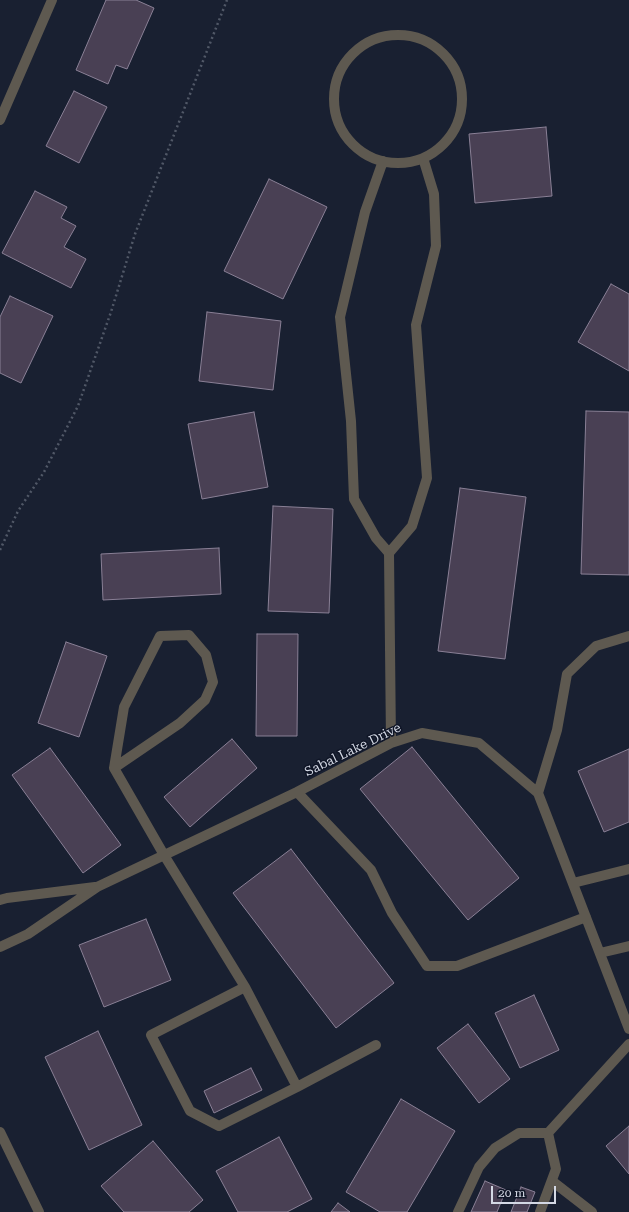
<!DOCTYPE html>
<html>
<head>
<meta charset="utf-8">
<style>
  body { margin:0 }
  #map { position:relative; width:629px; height:1212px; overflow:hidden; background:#192031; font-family:"Roboto Serif",serif }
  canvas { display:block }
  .scale { position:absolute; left:491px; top:1186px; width:65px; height:18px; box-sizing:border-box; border:2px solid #d3d8e4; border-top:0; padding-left:5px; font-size:12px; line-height:14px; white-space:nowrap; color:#d3d8e4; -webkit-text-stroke:3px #101627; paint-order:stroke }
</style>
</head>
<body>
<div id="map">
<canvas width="629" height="1212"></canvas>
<div class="scale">20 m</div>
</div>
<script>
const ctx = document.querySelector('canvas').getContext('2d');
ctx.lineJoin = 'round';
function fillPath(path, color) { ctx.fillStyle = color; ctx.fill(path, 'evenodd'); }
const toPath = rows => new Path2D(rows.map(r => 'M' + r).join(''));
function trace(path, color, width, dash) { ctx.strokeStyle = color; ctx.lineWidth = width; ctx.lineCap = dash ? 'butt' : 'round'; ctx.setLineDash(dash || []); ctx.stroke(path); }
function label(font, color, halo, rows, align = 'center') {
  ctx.font = font + ' "Roboto Serif",serif'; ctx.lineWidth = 3; ctx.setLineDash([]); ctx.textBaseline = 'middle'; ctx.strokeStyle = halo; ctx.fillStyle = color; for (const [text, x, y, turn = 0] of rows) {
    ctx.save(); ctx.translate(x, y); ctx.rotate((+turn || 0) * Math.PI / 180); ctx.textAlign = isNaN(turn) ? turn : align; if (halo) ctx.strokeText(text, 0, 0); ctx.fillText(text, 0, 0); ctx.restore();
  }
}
const building = toPath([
  [106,0,136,0,154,8,127,69,116,65,108,84,76,70,106,0],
  [74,91,107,107,79,163,46,146,74,91],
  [546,127,552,196,475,203,469,134,546,127],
  [269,179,327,207,283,299,224,271,269,179],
  [35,191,67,207,61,218,76,226,64,247,86,259,71,288,2,253,35,191],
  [611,284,629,294,629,371,578,342,611,284],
  [10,296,53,316,21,383,0,373,0,317,10,296],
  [207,312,281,321,273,390,199,381,207,312],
  [586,411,629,412,629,575,581,574,586,411],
  [254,412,268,487,202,499,188,424,254,412],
  [460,488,526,497,505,659,438,651,460,488],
  [273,506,333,509,329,613,268,611,273,506],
  [219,548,221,594,103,600,101,554,219,548],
  [257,634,298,634,297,736,256,736,257,634],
  [66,642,107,656,79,737,38,723,66,642],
  [232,739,257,768,190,827,164,797,232,739],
  [412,747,519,878,468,920,360,789,412,747],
  [50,748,121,845,83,873,12,775,50,748],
  [629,749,629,822,604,832,578,771,629,749],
  [291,849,394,983,336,1028,233,893,291,849],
  [146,919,171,980,104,1007,79,945,146,919],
  [534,995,559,1050,520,1068,495,1013,534,995],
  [468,1024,510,1079,479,1103,437,1048,468,1024],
  [98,1031,142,1125,89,1150,45,1057,98,1031],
  [251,1068,262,1090,214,1113,204,1091,251,1068],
  [401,1099,455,1131,407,1212,380,1212,346,1192,401,1099],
  [629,1126,629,1174,606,1146,629,1126],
  [279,1137,312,1199,287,1212,238,1212,216,1171,279,1137],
  [153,1141,203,1200,189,1212,124,1212,101,1186,153,1141],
  [485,1181,506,1190,497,1212,471,1212,485,1181],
  [521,1187,535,1192,527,1212,511,1212,521,1187],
  [338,1203,350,1212,331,1212,338,1203]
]);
const path = toPath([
  [0,550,18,511,44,472,78,406,111,312,135,234,227,0]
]);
const minor = toPath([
  '334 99a64 64 0 1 1 128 0a64 64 0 1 1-128 0Z',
  [0,120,52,0],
  [383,161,365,212,340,317,351,421,354,499,376,538,389,553],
  [391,743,389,553,412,526,427,478,416,325,436,246,434,194,423,158],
  [114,768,180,723,205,700,213,682,206,655,189,635,160,636,124,707,114,768,164,855,245,987,297,1087,219,1126,190,1111,151,1035,245,987],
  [297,792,371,870,392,913,427,966,457,966,586,917],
  [538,793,557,730,567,674,596,646,629,636],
  [573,883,629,869],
  [0,900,7,898,95,887],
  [0,947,28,934,97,887,297,792,391,743,422,733,479,743,538,793,629,1029],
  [600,953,629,946],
  [297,1087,376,1045],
  [0,1132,39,1212],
  [552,1181,592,1212],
  [458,1212,479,1167,495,1148,519,1133,548,1133,629,1044],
  [540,1212,556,1169,548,1133]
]);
const streetNames = [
  ["Sabal Lake Drive",353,750,-26]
];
fillPath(building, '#494054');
trace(building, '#8a8096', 1);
trace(path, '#515867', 2.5, [2, 3]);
trace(minor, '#5e5950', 10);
label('13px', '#d3d8e4', '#101627', streetNames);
</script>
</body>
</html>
